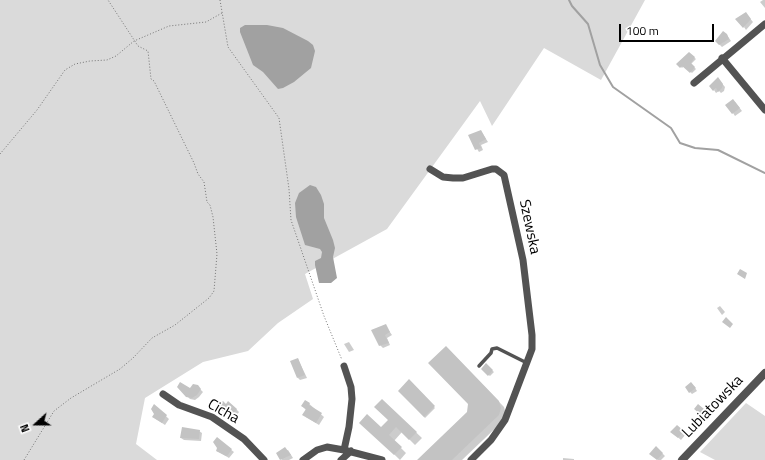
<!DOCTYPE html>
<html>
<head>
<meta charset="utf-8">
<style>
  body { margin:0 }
  #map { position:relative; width:765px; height:460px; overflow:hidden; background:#fff; font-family:"Titillium Web",sans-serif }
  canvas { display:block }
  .north { position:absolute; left:16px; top:404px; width:40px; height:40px; -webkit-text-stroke:3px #fff; paint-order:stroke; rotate:249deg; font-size:11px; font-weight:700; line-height:16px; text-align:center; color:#000 }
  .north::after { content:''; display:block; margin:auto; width:14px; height:18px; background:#000; clip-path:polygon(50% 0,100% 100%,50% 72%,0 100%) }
  .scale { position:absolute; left:619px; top:24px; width:95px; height:18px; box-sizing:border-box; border:2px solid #000; border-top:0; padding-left:5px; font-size:12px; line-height:14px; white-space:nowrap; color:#000; -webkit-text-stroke:3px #fff; paint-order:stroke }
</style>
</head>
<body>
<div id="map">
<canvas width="765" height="460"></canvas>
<div class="north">N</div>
<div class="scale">100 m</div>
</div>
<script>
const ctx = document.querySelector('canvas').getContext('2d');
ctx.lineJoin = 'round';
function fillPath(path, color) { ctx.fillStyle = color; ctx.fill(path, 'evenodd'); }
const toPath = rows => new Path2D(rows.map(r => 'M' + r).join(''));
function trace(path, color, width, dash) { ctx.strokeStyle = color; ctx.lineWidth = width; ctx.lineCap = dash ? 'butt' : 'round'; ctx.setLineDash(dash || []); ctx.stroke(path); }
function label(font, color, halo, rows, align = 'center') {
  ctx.font = font + ' "Titillium Web",sans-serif'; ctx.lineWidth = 3.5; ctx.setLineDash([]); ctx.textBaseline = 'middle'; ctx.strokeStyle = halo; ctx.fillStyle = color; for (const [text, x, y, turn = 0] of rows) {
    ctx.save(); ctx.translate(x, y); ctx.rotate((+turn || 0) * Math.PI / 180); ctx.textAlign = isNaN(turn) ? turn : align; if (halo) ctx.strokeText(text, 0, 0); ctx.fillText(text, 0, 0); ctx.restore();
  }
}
const green = toPath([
  [0,0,645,0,601,80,544,48,492,126,480,101,387,229,305,274,313,299,278,323,248,351,203,362,145,398,136,444,157,460,0,460],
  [746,403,765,416,765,460,715,460,700,452]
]);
const water = toPath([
  [245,25,267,25,283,28,308,41,313,45,315,51,311,68,294,82,283,88,278,89,263,72,253,65,240,32,240,28],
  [310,185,316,187,321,195,324,204,324,218,333,240,335,248,333,257,337,278,331,283,319,283,315,265,315,261,321,258,322,252,320,249,305,245,296,217,295,203,299,193]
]);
const shadow = toPath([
  [763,0,765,0,765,8,760,2],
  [748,16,753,22,746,30,744,27],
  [727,35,731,41,722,47,716,41],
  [689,53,696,59,691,64,696,69,692,73,684,66,682,68,678,64],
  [720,81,725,87,724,91,721,93,719,91,716,93,714,90],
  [735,102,742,111,735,116,733,113],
  [481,131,488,142,481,145,483,150,479,152,469,136],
  [720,306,725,312,722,315,717,308],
  [385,325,392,335,387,338,390,345,383,348,380,345],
  [349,342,354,350,349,352,344,344],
  [446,347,504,407,506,414,504,420,462,460,419,460,468,413,469,404],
  [298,359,307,378,300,380,298,378],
  [486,365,494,372,490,376,482,369],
  [409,381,435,408,425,418,399,391],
  [694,386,697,391,692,394,690,392],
  [178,387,190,390,200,389,203,392,199,397,195,400,190,399],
  [382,400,422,438,415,445,402,432,394,441,406,453,400,460,361,422,381,428,389,420],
  [306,401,324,417,319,425,306,417,306,410,302,406],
  [154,405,169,419,165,425,156,419],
  [698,405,706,412,703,416,695,409],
  [218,407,236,409,239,412,235,418],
  [199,431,202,433,201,441,184,440,181,438],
  [683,431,686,434,681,440,674,434],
  [217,439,234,452,229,458,217,451,219,448],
  [288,450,293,458,289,460,282,460,277,454],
  [662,453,665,456,661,460,658,460,651,454],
  [563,458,574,459,574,460,563,460]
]);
const stream = toPath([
  [569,0,572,6,588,24,600,65,613,87,671,128,680,143,695,148,718,150,765,173]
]);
const building = toPath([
  [746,12,751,19,743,28,735,19],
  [723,31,727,34,729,39,719,45,715,41],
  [689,52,695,57,691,63,695,67,690,73,682,66,680,68,676,64],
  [718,77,723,84,722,88,718,92,716,88,713,91,709,86],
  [733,99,740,108,732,114,725,105],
  [481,130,486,139,479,143,481,148,475,150,468,135],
  [740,269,747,273,745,279,737,274],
  [726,317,733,324,730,328,722,322],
  [386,324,390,332,385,335,389,343,379,346,371,330],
  [446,346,499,401,501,408,499,415,452,460,417,460,467,412,468,404,428,363],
  [298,358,305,375,297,378,290,361],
  [486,363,493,370,488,376,481,369],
  [409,379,435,406,424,417,398,391],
  [180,382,190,388,193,384,198,385,201,389,197,395,192,398,186,397,177,387],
  [691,382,696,388,689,393,685,387],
  [382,399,417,432,409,440,396,427,389,435,402,447,394,455,359,423,367,414,381,427,388,420,374,407],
  [305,400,310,403,309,405,322,413,316,423,302,415,306,409,301,406],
  [223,401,226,404,228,401,237,409,232,416,216,407,220,402,221,403],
  [154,404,167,415,162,423,152,417,154,414,151,409],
  [698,404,704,409,700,414,694,409],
  [677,425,684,431,678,438,670,432],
  [182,427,200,430,199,439,180,438],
  [217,437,232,449,228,455,226,456,216,451,217,448,213,442],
  [656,446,663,453,657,460,649,454],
  [285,447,291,455,280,460,276,453]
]);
const path = toPath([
  [220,0,228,47,279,118,289,189,291,220,324,316,342,360],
  [0,154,37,110,65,70,75,64,90,61,107,60,116,56,134,41,169,26,206,22,222,13],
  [24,460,54,411,71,398,120,369,133,358,152,338,175,325,209,298,214,291,217,254,213,217,210,205,207,202,204,182,198,174,194,163,154,81,151,79,148,51,138,46,108,0]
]);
const service = toPath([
  [479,366,491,353,492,349,497,348,527,363]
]);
const minor = toPath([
  [722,58,765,110],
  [694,83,765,24],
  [430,169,443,177,453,178,463,178,492,169,496,169,504,175,523,260,532,335,532,349,505,420,491,440,471,460],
  [163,394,179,405,212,417,244,439,264,460],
  [344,450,349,427,352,399,351,387,344,366],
  [303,460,317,450,327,447,344,450,382,460],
  [341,460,351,451]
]);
const tertiary = toPath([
  [682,460,765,373]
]);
const streetNames = [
  ["Szewska",529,227,78],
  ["Lubiatowska",713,407,-46],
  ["Cicha",223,412,30]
];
fillPath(green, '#dadada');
fillPath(water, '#a1a1a1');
fillPath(shadow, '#0003');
trace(stream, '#a1a1a1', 2);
fillPath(building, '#c3c3c3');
trace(path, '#757575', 1, [1, 2]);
trace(service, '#535353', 3.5);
trace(minor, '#535353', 7);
trace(tertiary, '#535353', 8);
label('15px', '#000', '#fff', streetNames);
</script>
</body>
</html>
